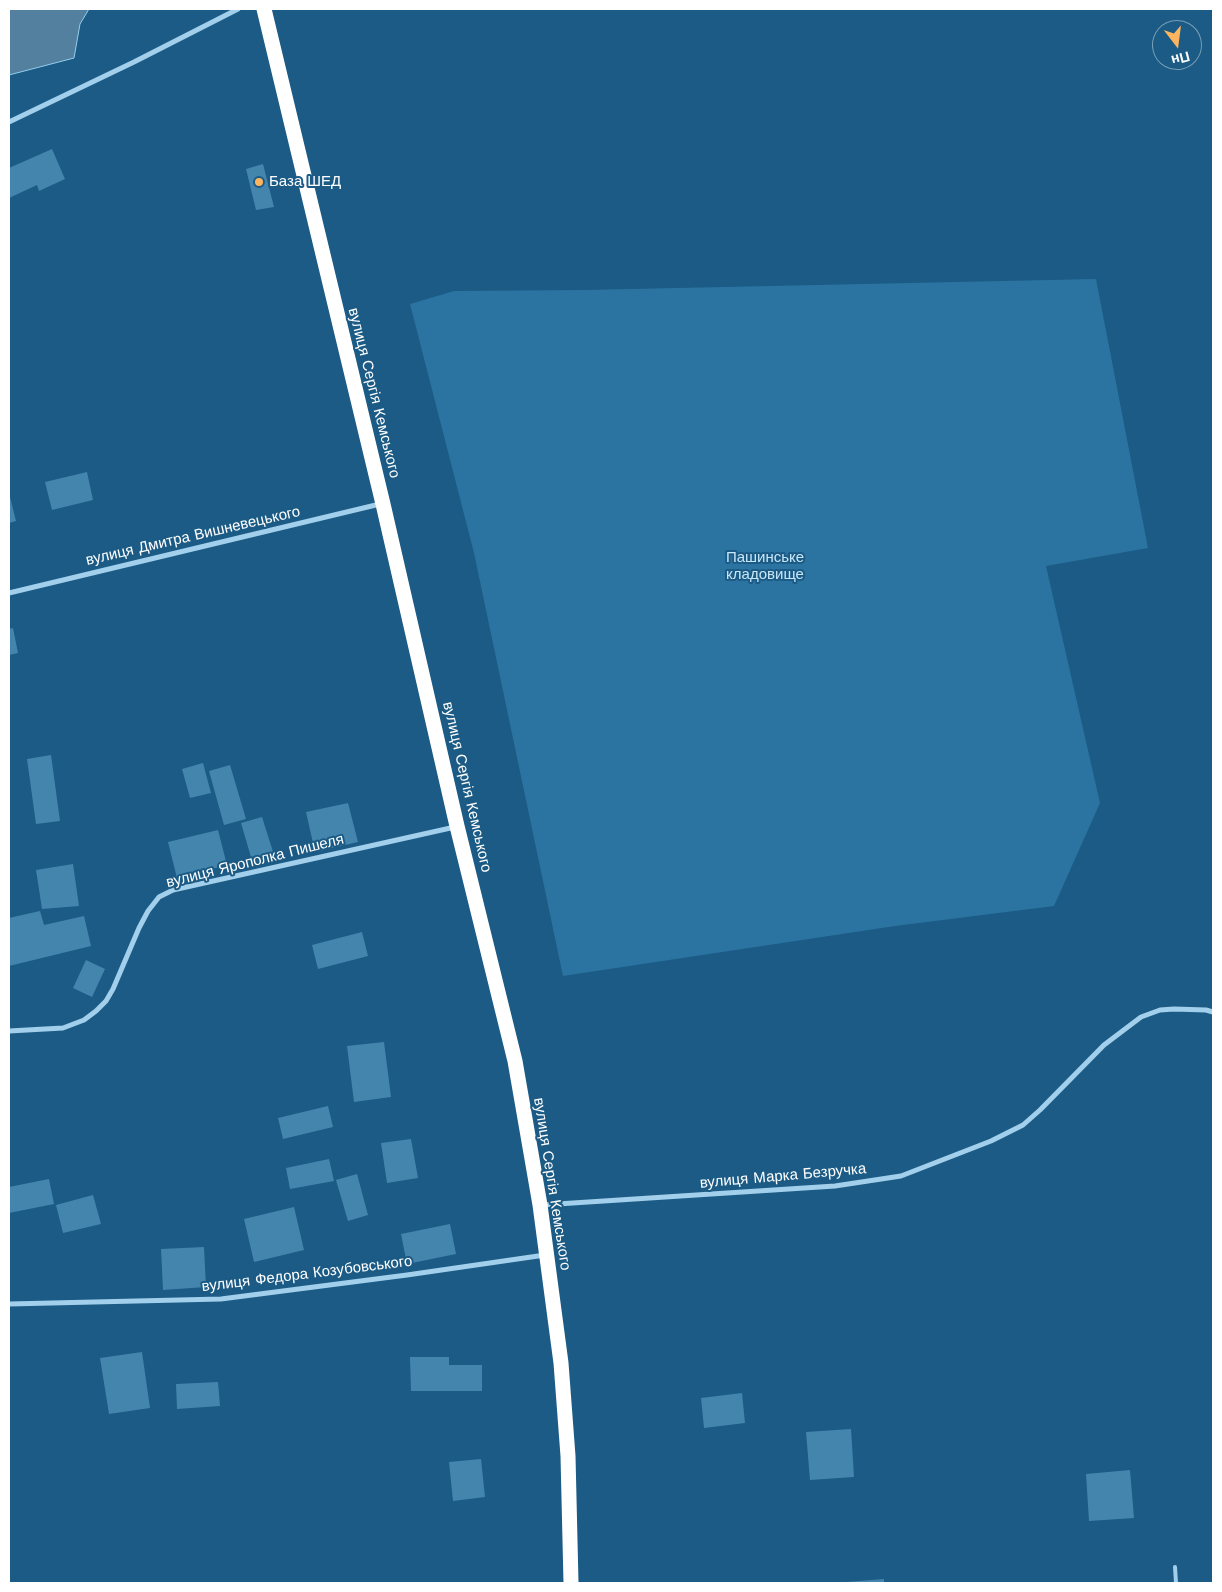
<!DOCTYPE html>
<html>
<head>
<meta charset="utf-8">
<style>
  body { margin:0 }
  #map { position:relative; width:1222px; height:1592px; overflow:hidden; background:#1b5b85; font-family:"Work Sans",sans-serif }
  canvas { display:block }
  .frame { position:absolute; inset:0; border:10px solid #fff; pointer-events:none }
  .north { position:absolute; left:1152px; top:20px; width:50px; height:50px; box-sizing:border-box; background:#1b5b85; border:1px solid #769db6; border-radius:50%; rotate:165deg; font-size:14px; font-weight:700; line-height:20px; text-align:center; color:#fff }
  .north::after { content:''; display:block; margin:auto; width:18px; height:22px; background:#fcb45f; clip-path:polygon(50% 0,100% 100%,50% 72%,0 100%) }
</style>
</head>
<body>
<div id="map">
<canvas width="1222" height="1592"></canvas>
<div class="frame"></div>
<div class="north">Пн</div>
</div>
<script>
const ctx = document.querySelector('canvas').getContext('2d');
ctx.lineJoin = 'round';
function fillPath(path, color) { ctx.fillStyle = color; ctx.fill(path, 'evenodd'); }
const toPath = rows => new Path2D(rows.map(r => 'M' + r).join(''));
function trace(path, color, width, dash) { ctx.strokeStyle = color; ctx.lineWidth = width; ctx.lineCap = dash ? 'butt' : 'round'; ctx.setLineDash(dash || []); ctx.stroke(path); }
function label(font, color, halo, rows, align = 'center') {
  ctx.font = font + ' "Work Sans",sans-serif'; ctx.lineWidth = 4; ctx.setLineDash([]); ctx.textBaseline = 'middle'; ctx.strokeStyle = halo; ctx.fillStyle = color; for (const [text, x, y, turn = 0] of rows) {
    ctx.save(); ctx.translate(x, y); ctx.rotate((+turn || 0) * Math.PI / 180); ctx.textAlign = isNaN(turn) ? turn : align; if (halo) ctx.strokeText(text, 0, 0); ctx.fillText(text, 0, 0); ctx.restore();
  }
}
const green = toPath([
  [1096,279,1148,548,1046,566,1100,803,1054,906,895,926,563,976,474,553,410,304,454,291,584,290]
]);
const water = toPath([
  [9,9,89,9,80,24,74,58,9,75,9,9]
]);
const building = toPath([
  [52,149,65,179,39,191,37,185,9,198,9,168],
  [263,164,274,207,256,210,246,169],
  [87,472,93,500,52,510,45,482],
  [9,493,16,521,9,523],
  [13,628,18,653,9,655,9,629],
  [51,755,60,821,36,824,27,759],
  [203,763,211,793,190,798,182,769],
  [230,765,246,819,224,825,209,771],
  [348,803,358,842,315,852,306,812],
  [262,817,275,858,253,864,241,823],
  [218,830,227,865,177,878,168,842],
  [73,864,79,906,42,909,36,870],
  [40,911,44,925,84,916,91,946,9,966,9,918],
  [362,932,368,956,318,969,312,945],
  [86,960,105,969,92,997,73,988],
  [384,1042,391,1097,354,1102,347,1046],
  [328,1106,333,1127,283,1139,278,1118],
  [411,1139,418,1178,387,1183,381,1143],
  [329,1159,334,1181,290,1189,286,1168],
  [357,1174,368,1215,348,1221,336,1180],
  [49,1179,54,1204,9,1213,9,1187],
  [93,1195,101,1224,63,1233,56,1205],
  [294,1207,304,1250,254,1262,244,1219],
  [450,1224,456,1254,407,1264,401,1234],
  [204,1247,206,1287,163,1290,161,1249],
  [142,1352,150,1408,109,1414,100,1358],
  [410,1357,449,1357,449,1365,482,1365,482,1391,411,1391],
  [218,1382,220,1406,177,1409,176,1384],
  [742,1393,745,1423,704,1428,701,1398],
  [851,1429,854,1477,810,1480,806,1432],
  [481,1459,485,1497,453,1501,449,1462],
  [1130,1470,1134,1518,1089,1521,1086,1474],
  [884,1579,884,1583,846,1583,846,1582]
]);
const lane = toPath([
  [1175,1567,1176,1583]
]);
const street = toPath([
  [9,122,134,62,238,9],
  [9,593,380,504],
  [9,1031,63,1028,84,1020,96,1011,106,1001,113,989,139,928,148,911,159,897,173,890,455,827],
  [542,1205,835,1186,901,1176,991,1141,1023,1125,1040,1110,1104,1045,1141,1017,1160,1010,1174,1009,1206,1010,1213,1012],
  [9,1304,221,1299,407,1275,545,1255]
]);
const highway = toPath([
  [264,9,383,504,457,826,515,1061,540,1205,561,1363,568,1456,571,1583]
]);
const markers = [
  [259,182,5,"#fcb45f"]
];
const poiNames = [
  ["База ШЕД",269,182]
];
const streetNames = [
  ["вулиця Сергія Кемського",374,393,76],
  ["вулиця Дмитра Вишневецького",193,536,-13],
  ["вулиця Сергія Кемського",467,787,77],
  ["вулиця Ярополка Пишеля",255,861,-14],
  ["вулиця Марка Безручка",783,1176,-5],
  ["вулиця Сергія Кемського",552,1184,81],
  ["вулиця Федора Козубовського",307,1274,-7]
];
const parkNames = [
  ["Пашинське",765,558],
  ["кладовище",765,575]
];
fillPath(green, '#2b74a2');
fillPath(water, '#52809e');
trace(water, '#95cded', 1);
fillPath(building, '#4485ae');
trace(lane, '#a2cfeb', 4);
trace(street, '#a2cfeb', 5);
trace(highway, '#fff', 15);
for (const [x, y, r, color] of markers) { const dot = new Path2D(); dot.arc(x, y, r, 0, 2 * Math.PI); ctx.fillStyle = color; ctx.fill(dot); trace(dot, '#1b5b85', 2); }
label('15px', '#fff', '#1b5b85', poiNames, 'left');
label('15px', '#fff', '#1b5b85', streetNames);
label('15px', '#c7e6f8', '#1b5b85', parkNames);
</script>
</body>
</html>
